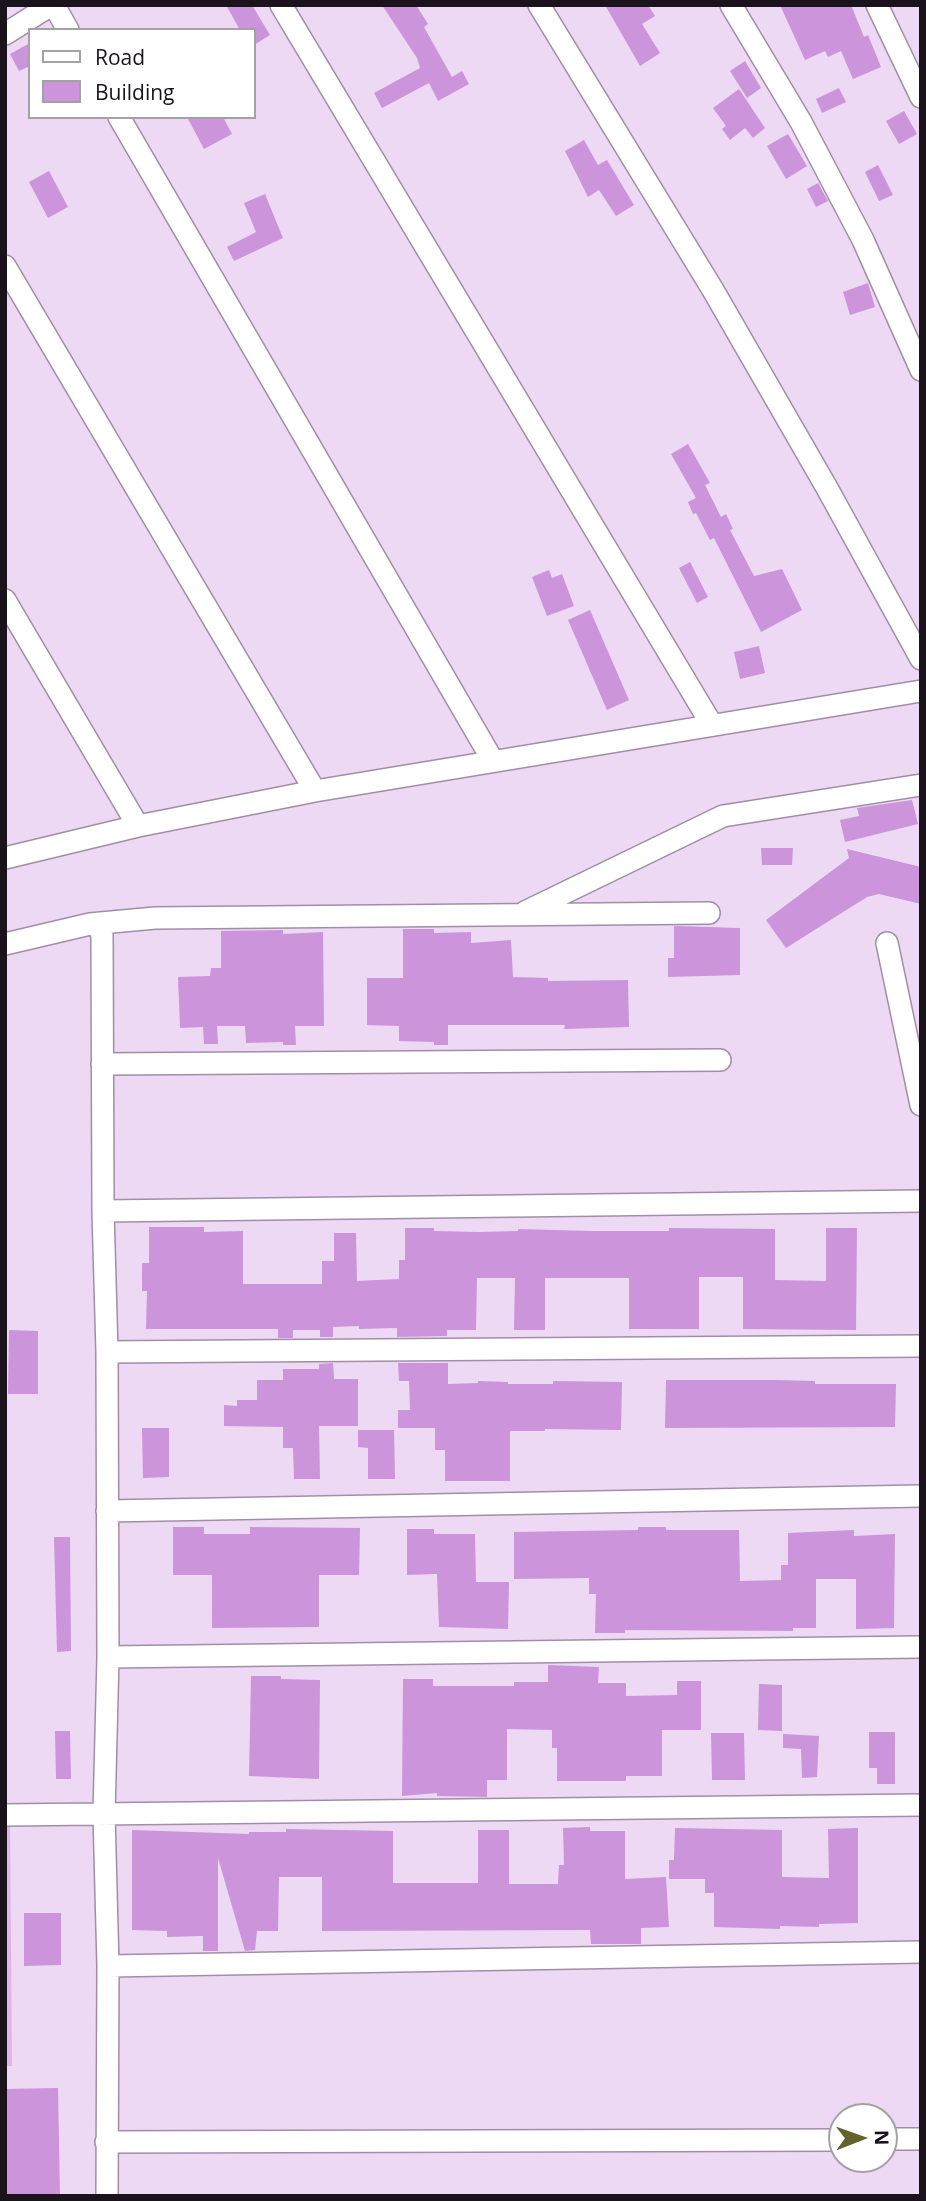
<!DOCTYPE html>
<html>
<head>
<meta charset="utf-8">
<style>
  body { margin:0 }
  #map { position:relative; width:926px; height:2201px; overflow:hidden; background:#edd9f3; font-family:"Open Sans",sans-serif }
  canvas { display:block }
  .frame { position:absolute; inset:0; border:7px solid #1a131c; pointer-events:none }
  .legend { position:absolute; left:28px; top:28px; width:228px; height:91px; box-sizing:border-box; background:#fff; border:2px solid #a3a1a4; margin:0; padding:9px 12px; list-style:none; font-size:21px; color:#1a131c }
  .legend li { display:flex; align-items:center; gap:14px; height:35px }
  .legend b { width:35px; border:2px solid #a3a1a4 }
  .north { position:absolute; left:828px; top:2103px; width:70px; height:70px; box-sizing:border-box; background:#fff; border:2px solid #a3a1a4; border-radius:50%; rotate:89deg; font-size:19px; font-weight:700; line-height:28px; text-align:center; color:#1a131c }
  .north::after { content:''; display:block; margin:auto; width:24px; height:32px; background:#62622f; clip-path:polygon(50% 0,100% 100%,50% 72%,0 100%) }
</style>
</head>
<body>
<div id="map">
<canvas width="926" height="2201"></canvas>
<div class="frame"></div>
<ul class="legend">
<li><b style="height:9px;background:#fff"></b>Road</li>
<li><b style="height:19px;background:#cb94db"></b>Building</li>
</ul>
<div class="north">N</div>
</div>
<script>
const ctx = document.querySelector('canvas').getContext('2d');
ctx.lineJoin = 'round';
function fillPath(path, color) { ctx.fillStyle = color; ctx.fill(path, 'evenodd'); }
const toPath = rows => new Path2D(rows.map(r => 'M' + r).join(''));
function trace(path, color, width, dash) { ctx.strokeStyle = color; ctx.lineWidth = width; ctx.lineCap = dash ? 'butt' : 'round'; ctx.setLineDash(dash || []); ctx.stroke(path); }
const green = toPath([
  [5,1822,10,1822,12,2066,5,2066]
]);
const building = toPath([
  [226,5,252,5,270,35,254,45,254,30,240,30],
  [382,5,416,5,428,24,424,27,452,77,462,71,469,84,438,101,429,83,382,108,374,93,420,68,417,58],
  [605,5,648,5,655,16,642,24,660,53,640,66],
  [780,5,851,5,864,37,868,35,881,67,853,79,841,51,828,57,825,51,805,60],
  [30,43,30,66,19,71,10,54],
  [745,61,761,88,747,98,730,71],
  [839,88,846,102,822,113,816,99],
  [739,89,765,128,753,138,745,128,730,140,722,129,726,126,713,108],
  [904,111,917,134,899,144,886,121],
  [187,117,223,117,232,134,204,149],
  [788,134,807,166,786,179,767,146],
  [584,140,598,165,607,160,634,205,616,216,599,190,588,197,565,151],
  [878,165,893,195,879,201,865,172],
  [49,171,68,207,48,218,29,182],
  [818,183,828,201,816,207,807,189],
  [265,194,283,238,234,261,227,247,256,232,244,203],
  [868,283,875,307,850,315,843,292],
  [688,444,710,483,705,485,721,517,726,514,733,529,730,530,754,576,782,569,802,610,761,632,714,538,710,540,696,513,693,514,688,502,696,498,671,454],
  [690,562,708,597,697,603,679,568],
  [549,570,552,578,562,574,574,606,547,616,532,577],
  [590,610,629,700,607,710,568,620],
  [759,646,765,673,740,679,734,652],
  [912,800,918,824,845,842,840,820,859,816,857,808],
  [761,848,793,848,792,865,762,865],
  [847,849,921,867,921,904,879,894,867,897,786,948,766,920,849,858],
  [674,926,740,928,740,975,668,977,668,958,674,958],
  [403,929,434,929,434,933,471,932,471,943,511,940,513,977,548,978,548,981,628,980,629,1027,564,1029,565,1025,448,1025,448,1045,434,1045,434,1042,399,1041,399,1026,367,1025,367,978,403,978],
  [283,930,283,934,323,932,324,1026,295,1026,296,1045,283,1045,283,1042,246,1043,245,1026,217,1026,218,1044,204,1044,203,1027,180,1028,178,977,210,976,211,968,221,968,221,931],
  [149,1227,204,1227,204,1232,243,1231,243,1284,322,1284,322,1261,334,1261,334,1233,356,1233,357,1281,399,1279,399,1260,405,1260,405,1228,434,1228,434,1231,478,1232,518,1231,518,1229,591,1231,669,1231,669,1228,775,1229,775,1280,826,1281,826,1228,857,1228,856,1330,743,1329,743,1277,699,1277,699,1329,629,1329,629,1278,545,1278,545,1330,514,1330,515,1278,477,1278,476,1330,447,1330,447,1336,397,1337,397,1328,359,1329,359,1326,333,1327,333,1337,320,1337,320,1330,293,1330,293,1338,278,1338,278,1329,146,1329,147,1291,142,1291,142,1263,149,1263],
  [9,1330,38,1331,38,1394,8,1394],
  [333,1363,334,1379,358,1379,358,1426,319,1426,320,1479,294,1479,293,1448,283,1448,283,1427,224,1426,224,1405,237,1406,237,1400,257,1400,257,1380,283,1380,283,1369,319,1369,319,1364],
  [398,1363,448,1363,448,1384,478,1383,478,1381,508,1382,508,1384,553,1384,553,1381,622,1382,621,1430,545,1429,545,1431,510,1431,510,1481,445,1481,445,1450,435,1450,435,1428,398,1428,398,1410,410,1410,409,1381,399,1381],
  [666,1380,776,1380,815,1381,815,1384,896,1384,895,1427,665,1428],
  [142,1428,169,1428,169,1477,143,1478],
  [358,1430,394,1430,395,1479,368,1479,368,1448,358,1447],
  [173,1527,204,1527,204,1534,250,1534,250,1527,360,1528,359,1575,319,1575,319,1627,212,1628,212,1575,173,1575],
  [638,1527,666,1527,666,1530,739,1530,740,1581,781,1580,781,1565,788,1565,788,1533,854,1530,854,1536,895,1534,894,1628,856,1629,856,1579,816,1579,816,1628,793,1628,793,1631,625,1630,625,1633,595,1633,596,1594,589,1594,589,1578,514,1579,514,1532,638,1530],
  [407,1529,434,1529,434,1534,475,1534,476,1582,509,1582,508,1629,439,1627,437,1574,407,1575],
  [54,1537,70,1537,71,1651,57,1652],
  [548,1665,599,1667,598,1683,626,1683,626,1696,677,1695,677,1681,701,1681,701,1730,662,1730,662,1776,626,1776,626,1781,557,1781,557,1748,552,1748,552,1730,507,1729,507,1780,487,1780,487,1797,437,1796,437,1793,402,1796,403,1679,433,1679,433,1686,514,1686,514,1682,548,1682],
  [251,1676,281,1676,281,1679,320,1680,319,1779,249,1776],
  [759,1684,782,1685,782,1731,758,1730],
  [55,1731,70,1731,71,1779,56,1779],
  [869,1732,895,1732,895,1784,877,1784,877,1768,869,1768],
  [711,1733,744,1733,745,1780,712,1780],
  [783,1734,819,1736,817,1777,802,1778,801,1749,783,1748],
  [590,1827,590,1831,625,1831,625,1879,666,1877,669,1927,641,1928,641,1944,591,1944,590,1930,322,1931,322,1877,279,1877,278,1931,257,1931,255,1950,245,1951,218,1858,218,1951,203,1951,203,1936,167,1937,167,1931,132,1930,132,1830,249,1834,249,1832,286,1832,286,1829,393,1831,393,1883,478,1883,478,1830,509,1830,509,1884,558,1884,559,1865,564,1865,563,1828],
  [675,1828,782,1830,782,1877,829,1878,828,1829,858,1828,858,1923,819,1924,819,1927,780,1926,780,1929,714,1927,714,1893,705,1893,705,1879,669,1879,669,1860,674,1860],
  [24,1913,61,1913,61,1965,24,1966],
  [58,2088,60,2196,5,2196,5,2089]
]);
const minor = toPath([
  [54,5,68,30],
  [281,5,712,725],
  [539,5,713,290,827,488,921,659],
  [731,5,801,122,863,240,921,370],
  [877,5,921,97],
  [5,34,51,5],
  [119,117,493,761],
  [5,266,315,791],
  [5,600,138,826],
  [5,858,138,826,315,791,921,691],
  [525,912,723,816,921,785],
  [97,924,102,935,103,1211,107,1352,108,1657,104,1814,108,1966,107,2196],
  [887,943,921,1105],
  [5,944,90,924,155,918,709,913],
  [102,1064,720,1060],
  [103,1211,921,1201],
  [107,1352,921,1346],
  [107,1511,921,1496],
  [108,1657,921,1647],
  [5,1815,921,1805],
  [108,1966,921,1952],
  [884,2139,921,2139],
  [106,2142,842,2140]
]);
fillPath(green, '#ddb7e7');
fillPath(building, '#cb94db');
trace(minor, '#a18ea6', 24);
trace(minor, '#fff', 21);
</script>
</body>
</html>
